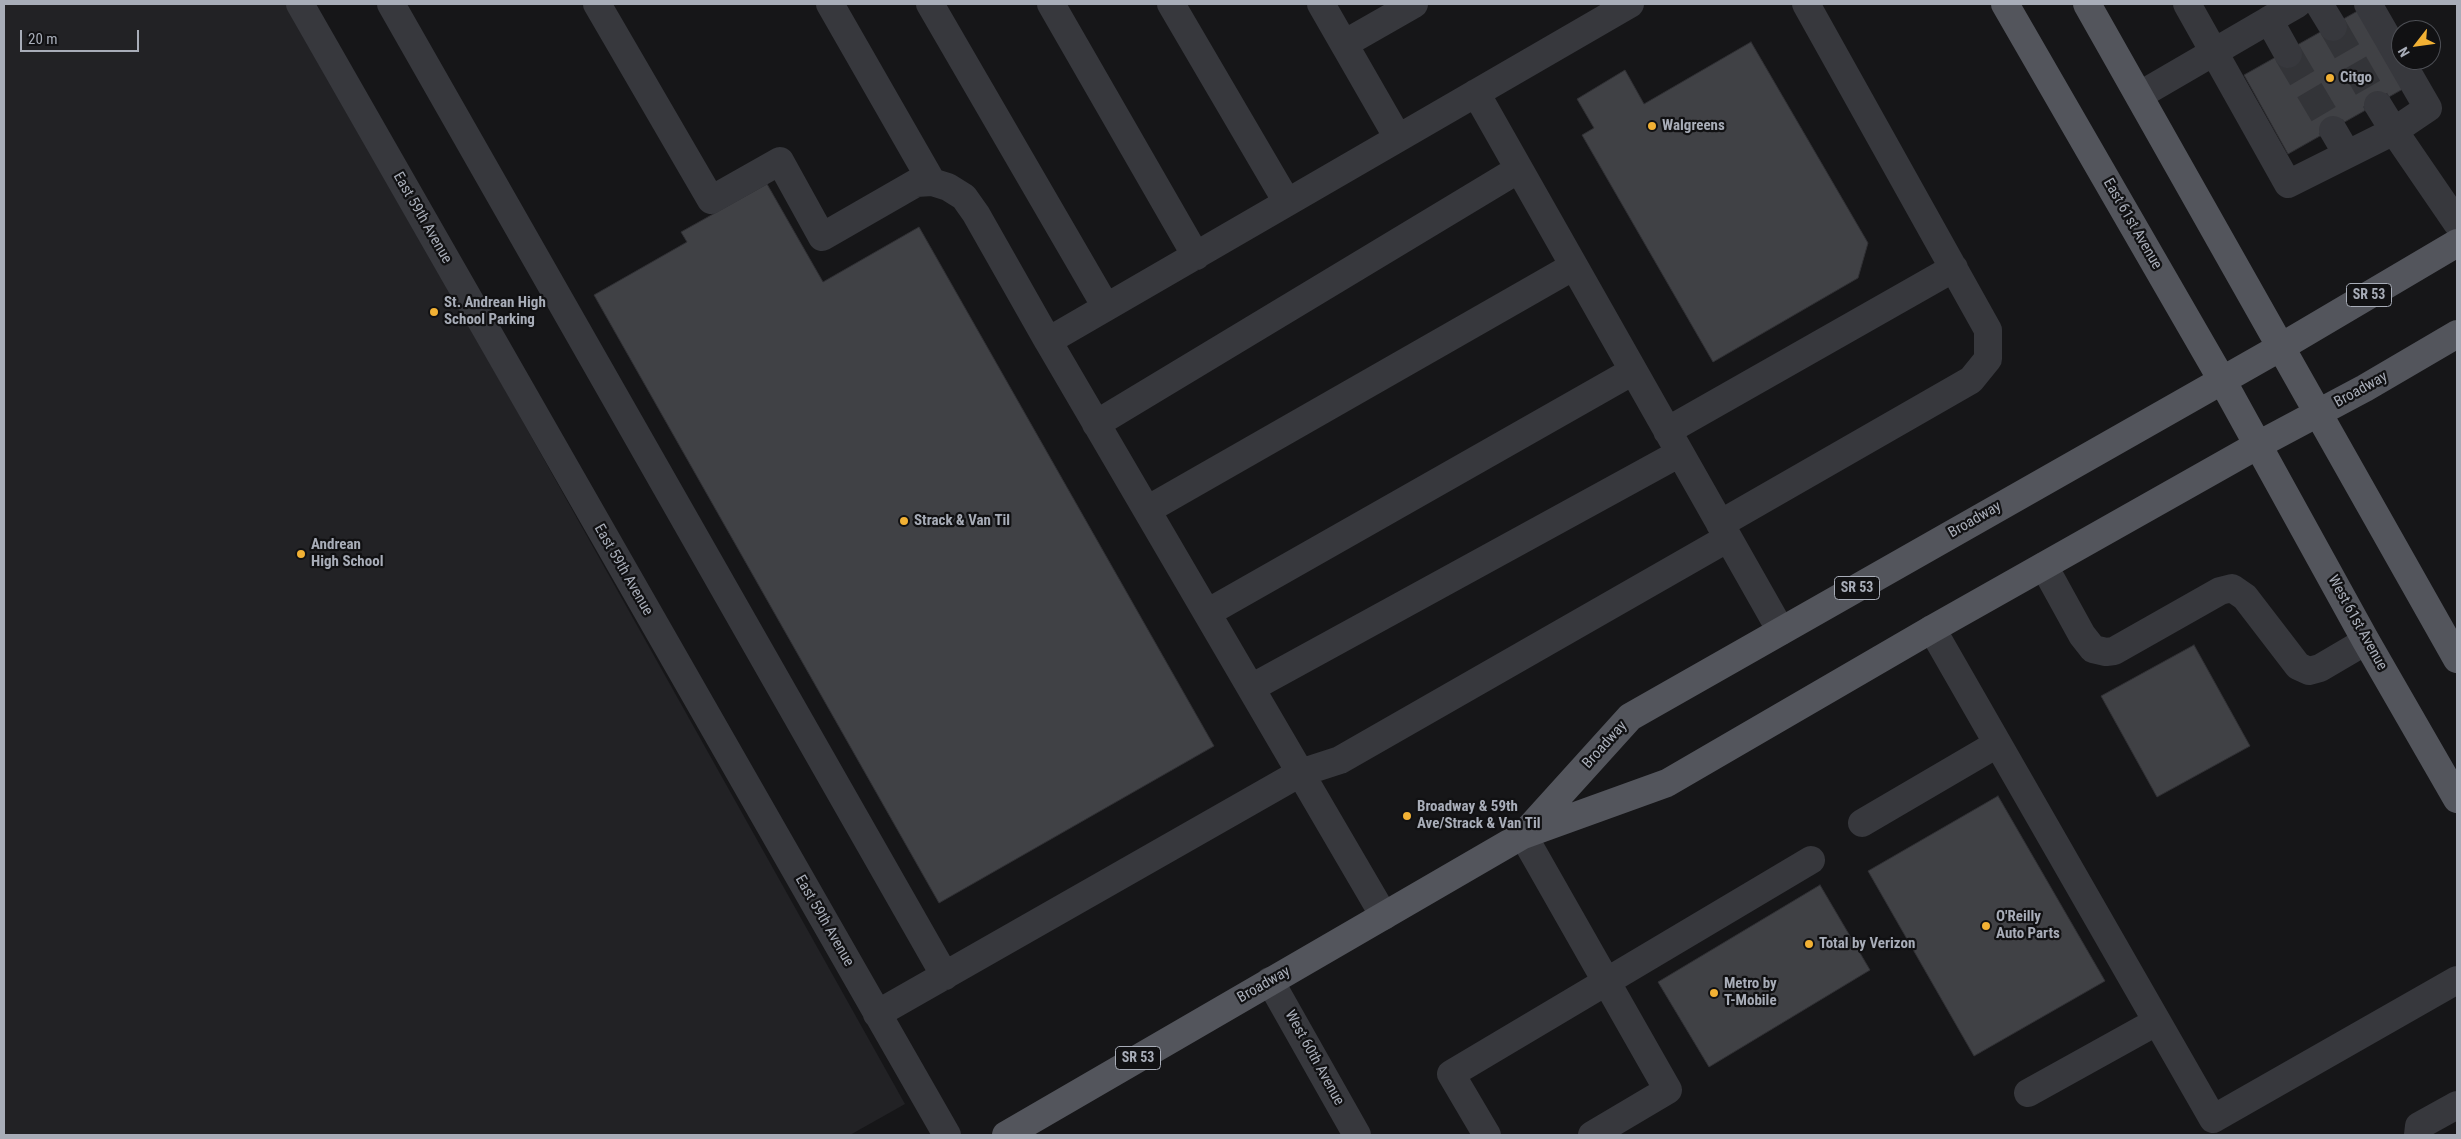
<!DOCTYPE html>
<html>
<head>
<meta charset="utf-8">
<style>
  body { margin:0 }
  #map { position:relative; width:2461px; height:1139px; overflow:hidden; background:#161618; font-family:"Roboto Condensed",sans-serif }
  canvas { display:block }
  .frame { position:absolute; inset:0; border:5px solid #a8adb8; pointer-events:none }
  .north { position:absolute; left:2391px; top:20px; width:50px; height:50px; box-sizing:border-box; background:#111113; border:1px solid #4d4f55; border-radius:50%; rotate:240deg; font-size:14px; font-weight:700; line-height:20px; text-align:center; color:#a8adb8 }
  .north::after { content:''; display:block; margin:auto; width:18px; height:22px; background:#f2b134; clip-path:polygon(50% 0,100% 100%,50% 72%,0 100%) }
  .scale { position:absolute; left:20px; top:30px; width:119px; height:22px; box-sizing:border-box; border:2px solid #a8adb8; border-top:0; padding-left:6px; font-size:15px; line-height:18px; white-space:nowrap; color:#a8adb8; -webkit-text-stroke:4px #111113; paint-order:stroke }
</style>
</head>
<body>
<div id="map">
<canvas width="2461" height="1139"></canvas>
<div class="frame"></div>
<div class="north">N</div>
<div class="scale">20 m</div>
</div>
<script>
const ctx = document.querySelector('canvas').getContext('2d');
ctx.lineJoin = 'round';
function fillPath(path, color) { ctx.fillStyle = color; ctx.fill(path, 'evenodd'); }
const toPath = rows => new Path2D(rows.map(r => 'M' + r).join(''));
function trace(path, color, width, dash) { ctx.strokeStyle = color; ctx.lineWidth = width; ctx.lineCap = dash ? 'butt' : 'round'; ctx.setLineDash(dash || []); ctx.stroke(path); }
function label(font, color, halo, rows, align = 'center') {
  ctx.font = font + ' "Roboto Condensed",sans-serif'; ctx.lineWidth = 4.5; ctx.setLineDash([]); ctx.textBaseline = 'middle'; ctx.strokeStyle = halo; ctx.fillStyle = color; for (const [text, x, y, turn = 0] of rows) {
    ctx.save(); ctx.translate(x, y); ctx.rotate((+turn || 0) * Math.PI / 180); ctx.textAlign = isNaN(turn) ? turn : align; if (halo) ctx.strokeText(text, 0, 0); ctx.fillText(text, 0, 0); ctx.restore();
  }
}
const built = toPath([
  [4,4,289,4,905,1104,850,1135,4,1135]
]);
const building = toPath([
  [2370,4,2417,81,2288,154,2244,75,2370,4],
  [1751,42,1868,243,1858,278,1713,362,1582,135,1594,128,1577,99,1625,70,1644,104,1751,42],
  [767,184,823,282,919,227,1214,746,939,903,594,295,687,242,681,232,767,184],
  [2194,645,2250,746,2157,797,2101,696,2194,645],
  [1998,796,2105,981,1974,1056,1868,871,1998,796],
  [1820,885,1870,970,1709,1067,1658,982,1820,885]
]);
const minorTunnel = toPath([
  [2333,27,2378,105],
  [2288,54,2333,130]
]);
const minor = toPath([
  [300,4,947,1135],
  [391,4,945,976],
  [597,4,711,200,780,161,822,237,916,183,932,182,948,187,964,197,976,214,1048,341,1630,4],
  [830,4,932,182],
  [930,4,1106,307],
  [1051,4,1196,256],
  [1171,4,1287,202],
  [1321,4,1398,138],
  [2187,4,2288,184,2394,131,2457,223],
  [2319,4,2333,27],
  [2368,4,2428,108,2394,131,2378,105],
  [2269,20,2297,4],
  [1344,44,1414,4],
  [1476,93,1781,631],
  [2140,95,2269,20,2288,54],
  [2333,130,2347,154],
  [1048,341,1384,916],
  [1096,424,1519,169],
  [1667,431,1954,268],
  [1147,510,1574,266],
  [1720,524,1971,380,1988,359,1988,330,1806,4],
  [2044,566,2082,635,2093,649,2106,652,2114,651,2220,591,2232,588,2245,597,2298,666,2309,671,2320,668,2366,641],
  [1207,613,1633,371],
  [1932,629,2213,1119,2457,980],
  [1251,688,1680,453],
  [1862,823,1997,744],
  [1523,835,1668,1090,1592,1135],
  [1270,981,1357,1135],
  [877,1014,1300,773,1340,760,1728,538],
  [2028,1093,2156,1022],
  [1487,1135,1451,1074,1811,860],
  [2418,1135,2419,1126,2457,1105]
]);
const major = toPath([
  [2005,4,2222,380,2366,641,2457,799],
  [2087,4,2457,659],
  [1526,832,1630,717,2281,347,2457,243],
  [1006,1135,1523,835,1667,783,1932,629,2258,445,2365,388,2457,334]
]);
const markers = [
  [2330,78,5,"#f2b134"],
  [1652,126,5,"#f2b134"],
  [434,312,5,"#f2b134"],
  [904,521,5,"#f2b134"],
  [301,554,5,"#f2b134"],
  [1407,816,5,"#f2b134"],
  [1986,926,5,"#f2b134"],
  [1809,944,5,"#f2b134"],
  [1714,993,5,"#f2b134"]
];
const shields = [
  [2369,295,45],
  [1857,588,45],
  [1138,1058,45]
];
const shieldNames = [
  ["SR 53",2369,295],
  ["SR 53",1857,588],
  ["SR 53",1138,1058]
];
const poiNames = [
  ["Citgo",2340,78],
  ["Walgreens",1662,126],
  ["St. Andrean High",444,303],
  ["School Parking",444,320],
  ["Strack & Van Til",914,521],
  ["Andrean",311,545],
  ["High School",311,562],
  ["Broadway & 59th",1417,807],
  ["Ave/Strack & Van Til",1417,824],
  ["O'Reilly",1996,917],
  ["Auto Parts",1996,934],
  ["Total by Verizon",1819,944],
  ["Metro by",1724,984],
  ["T-Mobile",1724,1001]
];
const streetNames = [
  ["East 59th Avenue",422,218,60],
  ["East 61st Avenue",2132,224,60],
  ["Broadway",2361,390,-29],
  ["Broadway",1975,520,-30],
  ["East 59th Avenue",623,570,60],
  ["West 61st Avenue",2357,623,61],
  ["Broadway",1605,745,-48],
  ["East 59th Avenue",824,921,60],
  ["Broadway",1264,985,-30],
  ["West 60th Avenue",1314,1058,61]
];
fillPath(built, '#222225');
fillPath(building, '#404145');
trace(building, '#303034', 1);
trace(minorTunnel, '#333438', 28, [28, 14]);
trace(minor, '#37383d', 28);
trace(major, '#53555c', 28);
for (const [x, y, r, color] of markers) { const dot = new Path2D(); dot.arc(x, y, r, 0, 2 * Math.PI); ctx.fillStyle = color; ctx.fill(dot); trace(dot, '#111113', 2); }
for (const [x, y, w] of shields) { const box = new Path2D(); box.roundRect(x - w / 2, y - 11.5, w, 23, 4); ctx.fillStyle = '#111113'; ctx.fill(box); trace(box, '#a8adb8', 1); }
label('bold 14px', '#a8adb8', null, shieldNames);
label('bold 15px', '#a8adb8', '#111113', poiNames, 'left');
label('15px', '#a8adb8', '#111113', streetNames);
</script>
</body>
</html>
